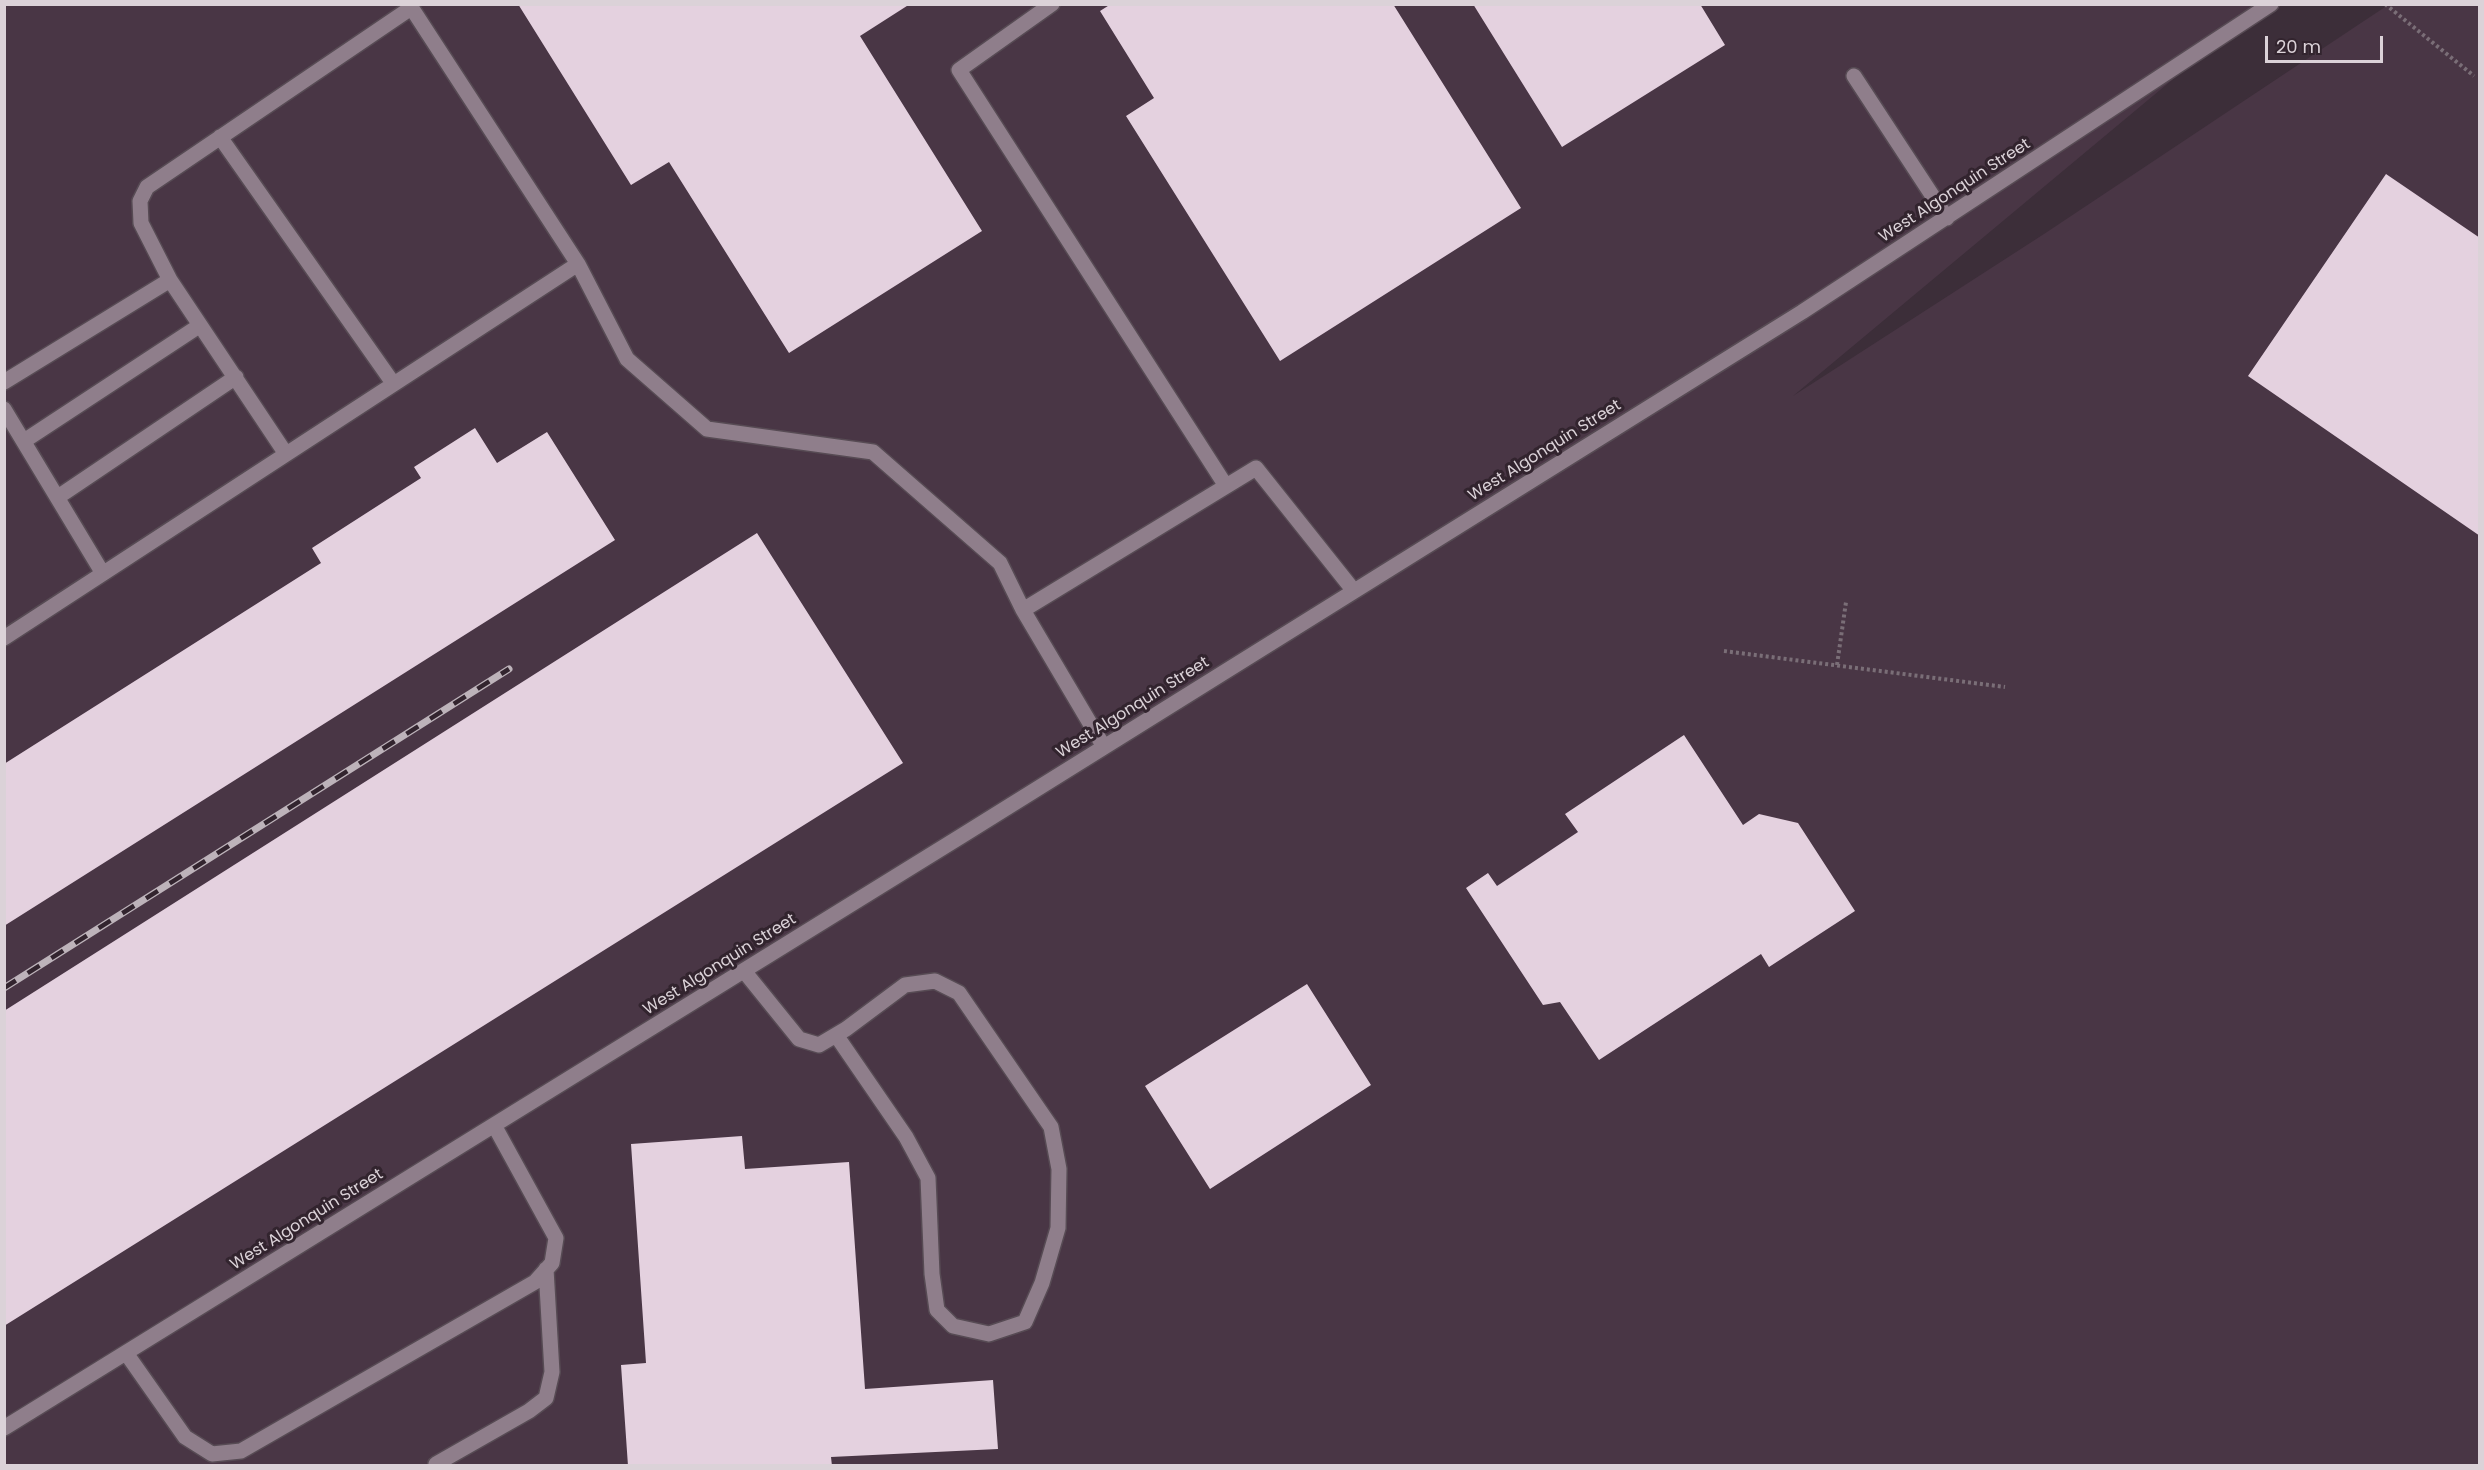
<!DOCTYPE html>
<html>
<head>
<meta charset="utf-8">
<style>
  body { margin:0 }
  #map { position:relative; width:2484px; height:1470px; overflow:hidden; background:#3c2e39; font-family:Poppins,sans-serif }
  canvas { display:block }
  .frame { position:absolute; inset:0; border:6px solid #dbd2d8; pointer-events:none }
  .scale { position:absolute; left:2265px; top:36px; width:118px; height:27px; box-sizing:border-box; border:3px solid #dbd2d8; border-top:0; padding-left:8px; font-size:18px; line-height:21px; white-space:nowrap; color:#dbd2d8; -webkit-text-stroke:4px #32242e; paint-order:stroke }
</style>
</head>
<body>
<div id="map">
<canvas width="2484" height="1470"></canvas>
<div class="frame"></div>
<div class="scale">20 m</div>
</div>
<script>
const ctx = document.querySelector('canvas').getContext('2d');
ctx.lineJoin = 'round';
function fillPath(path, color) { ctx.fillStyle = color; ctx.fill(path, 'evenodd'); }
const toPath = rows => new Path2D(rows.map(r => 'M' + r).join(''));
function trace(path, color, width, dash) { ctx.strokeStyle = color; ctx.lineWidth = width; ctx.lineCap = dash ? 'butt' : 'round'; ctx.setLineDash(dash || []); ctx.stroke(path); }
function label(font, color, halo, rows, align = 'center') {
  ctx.font = font + ' Poppins,sans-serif'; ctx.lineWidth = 6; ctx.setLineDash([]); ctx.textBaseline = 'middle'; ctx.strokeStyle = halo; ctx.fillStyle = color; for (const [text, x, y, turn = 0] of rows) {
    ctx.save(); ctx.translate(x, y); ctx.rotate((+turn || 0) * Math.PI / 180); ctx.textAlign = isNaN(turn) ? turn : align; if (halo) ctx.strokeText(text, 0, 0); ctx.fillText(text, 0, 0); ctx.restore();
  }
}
const built = toPath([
  [5,5,2262,5,1793,396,2044,234,2388,5,2479,5,2479,1465,5,1466]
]);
const building = toPath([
  [518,4,910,4,860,36,982,231,789,353,669,162,631,185],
  [1111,4,1393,4,1521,208,1280,361,1126,116,1154,98,1100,11],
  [1473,4,1700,4,1725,45,1562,147],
  [2386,174,2480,238,2480,536,2248,376],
  [475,428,497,463,547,432,615,540,4,926,4,764,321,563,312,548,421,478,414,467],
  [757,533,903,763,4,1326,4,1011],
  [1684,735,1743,825,1759,814,1798,823,1855,911,1769,967,1761,954,1599,1060,1560,1002,1543,1005,1466,888,1488,873,1497,886,1578,832,1565,814],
  [1307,984,1371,1085,1210,1189,1145,1086],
  [742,1136,745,1169,849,1162,865,1389,993,1380,998,1449,831,1457,832,1466,628,1466,621,1365,646,1363,631,1144]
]);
const path = toPath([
  [2385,4,2474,76],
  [1724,651,2005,687],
  [1837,665,1846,602]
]);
const minor = toPath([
  [409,4,578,264,627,359,707,429,873,452,1000,563,1023,610],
  [1052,4,959,70,1226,486],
  [1854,76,1947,218],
  [220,137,393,383],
  [4,382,170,280],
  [4,409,102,572],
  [24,441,199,326],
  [286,454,170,280,141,223,140,201,147,187,411,8],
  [58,497,236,377],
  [4,638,578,264],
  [1104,747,1023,610,1256,468,1354,591],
  [744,971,799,1039,819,1045,846,1029,905,985,935,981,959,993,1051,1127,1059,1169,1058,1228,1042,1283,1025,1322,989,1334,953,1326,937,1310,932,1274,928,1178,906,1137,836,1035],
  [126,1353,185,1437,212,1454,241,1451,535,1282,552,1263,556,1238,494,1125],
  [4,1428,963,835,1802,312,2271,4],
  [436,1464,529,1411,546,1398,552,1372,546,1269]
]);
const rail = toPath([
  [4,988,509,669]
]);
const streetNames = [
  ["West Algonquin Street",1955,191,-33],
  ["West Algonquin Street",1545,451,-32],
  ["West Algonquin Street",1133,708,-32],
  ["West Algonquin Street",720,965,-32],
  ["West Algonquin Street",307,1220,-32]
];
fillPath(built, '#493645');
fillPath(building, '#e4d1df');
trace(minor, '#574b54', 18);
trace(path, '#7a6e77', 4, [3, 3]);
trace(minor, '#8f7e8b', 15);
trace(rail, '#bdb3ba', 7);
trace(rail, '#32242e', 4.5, [14]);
label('16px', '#dbd2d8', '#32242e', streetNames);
</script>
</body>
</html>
